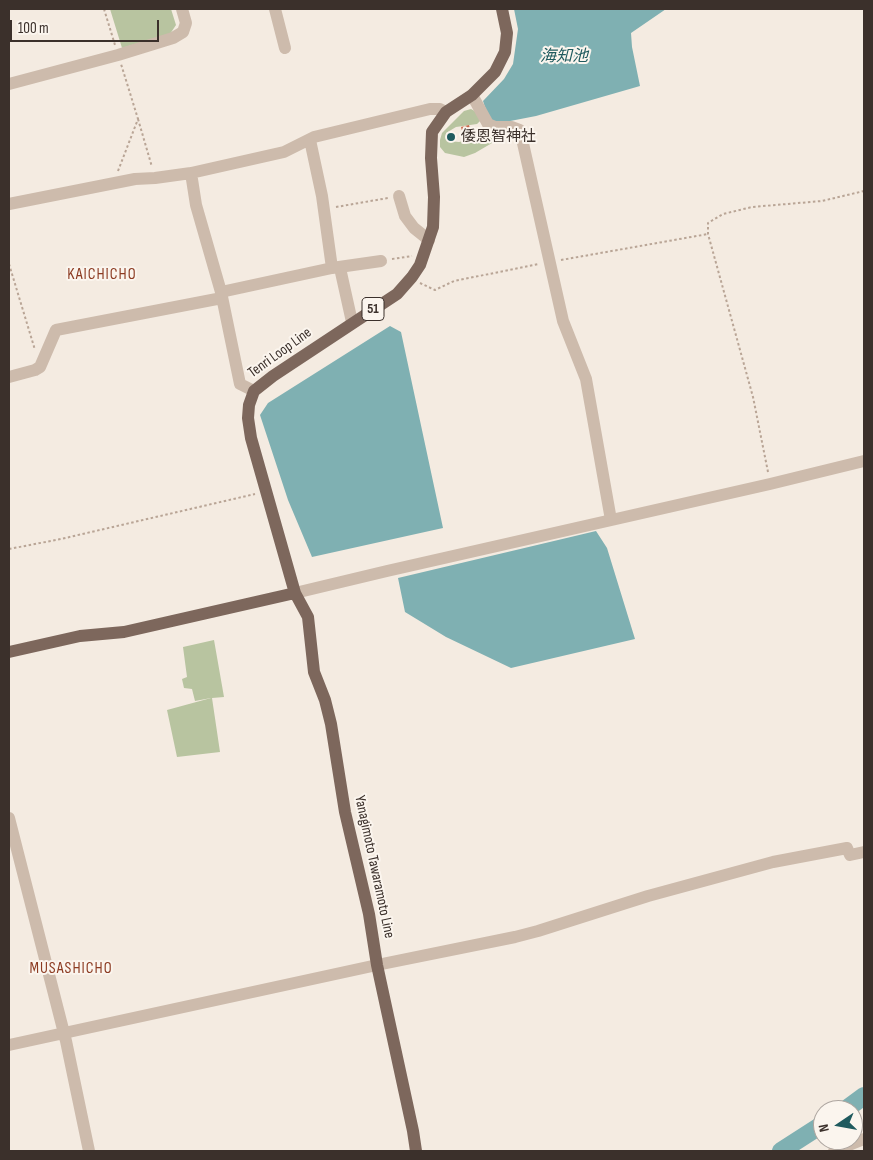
<!DOCTYPE html>
<html>
<head>
<meta charset="utf-8">
<style>
  body { margin:0 }
  #map { position:relative; width:873px; height:1160px; overflow:hidden; background:#f4ebe1; font-family:"Sofia Sans Condensed",sans-serif }
  canvas { display:block }
  .frame { position:absolute; inset:0; border:10px solid #3b302b; pointer-events:none }
  .north { position:absolute; left:813px; top:1100px; width:50px; height:50px; box-sizing:border-box; background:#fbf5ee; border:1px solid #aea6a0; border-radius:50%; rotate:258deg; font-size:14px; font-weight:700; line-height:20px; text-align:center; color:#3b302b }
  .north::after { content:''; display:block; margin:auto; width:18px; height:22px; background:#1f5a5e; clip-path:polygon(50% 0,100% 100%,50% 72%,0 100%) }
  .scale { position:absolute; left:10px; top:20px; width:149px; height:22px; box-sizing:border-box; border:2px solid #3b302b; border-top:0; padding-left:6px; font-size:15px; line-height:18px; white-space:nowrap; color:#3b302b; -webkit-text-stroke:4px #fbf5ee; paint-order:stroke }
</style>
</head>
<body>
<div id="map">
<canvas width="873" height="1160"></canvas>
<div class="frame"></div>
<div class="north">N</div>
<div class="scale">100 m</div>
</div>
<script>
const ctx = document.querySelector('canvas').getContext('2d');
ctx.lineJoin = 'round';
function fillPath(path, color) { ctx.fillStyle = color; ctx.fill(path, 'evenodd'); }
const toPath = rows => new Path2D(rows.map(r => 'M' + r).join(''));
function trace(path, color, width, dash) { ctx.strokeStyle = color; ctx.lineWidth = width; ctx.lineCap = dash ? 'butt' : 'round'; ctx.setLineDash(dash || []); ctx.stroke(path); }
function label(font, color, halo, rows, align = 'center') {
  ctx.font = font + ' "Sofia Sans Condensed","Noto Sans JP",sans-serif'; ctx.lineWidth = 4; ctx.setLineDash([]); ctx.textBaseline = 'middle'; ctx.strokeStyle = halo; ctx.fillStyle = color; for (const [text, x, y, turn = 0] of rows) {
    ctx.save(); ctx.translate(x, y); ctx.rotate((+turn || 0) * Math.PI / 180); ctx.textAlign = isNaN(turn) ? turn : align; if (halo) ctx.strokeText(text, 0, 0); ctx.fillText(text, 0, 0); ctx.restore();
  }
}
const green = toPath([
  [110,9,171,9,176,25,170,34,122,48],
  [471,109,480,114,480,121,477,124,456,127,446,133,448,141,459,142,472,139,483,128,490,127,493,129,496,136,492,143,475,153,464,157,445,153,440,147,440,140,442,133,464,111],
  [214,640,224,697,212,698,220,752,177,757,167,710,211,698,195,701,192,689,184,688,182,679,187,677,183,647]
]);
const water = toPath([
  [514,9,666,9,631,33,632,47,640,86,536,116,505,122,490,122,483,101,504,79,513,64,518,29],
  [390,326,401,332,443,528,312,557,288,500,260,415,268,403],
  [596,531,607,548,635,639,511,668,446,637,405,612,398,578]
]);
const river = toPath([
  [845,1110,864,1096],
  [781,1151,823,1124]
]);
const building = toPath([
  [469,125,472,136,464,138,461,127],
  [453,132,455,137,450,139,449,133]
]);
const path = toPath([
  [104,9,115,45],
  [138,119,152,167],
  [118,171,138,119,121,64],
  [336,207,388,198],
  [392,259,412,256],
  [561,260,708,234],
  [9,264,35,350],
  [420,283,435,290,454,281,539,264],
  [768,472,753,397,708,234,708,223,723,214,752,207,822,201,864,191],
  [9,549,61,539,255,494]
]);
const minor = toPath([
  [275,9,285,48],
  [9,84,118,55,173,38,183,32,186,23,182,9],
  [472,95,488,124,495,127,512,127,520,130,563,321,586,379,611,520],
  [310,140,322,196,332,268],
  [191,173,196,205,221,292,240,384,254,391],
  [399,196,405,216,414,228,429,240],
  [9,204,135,179,155,178,191,173,284,152,314,137,430,109,440,109,446,112],
  [340,268,352,322],
  [221,292,332,268,381,261],
  [9,377,35,370,40,367,56,330,222,298],
  [295,593,387,571,770,484,864,461],
  [9,818,66,1041,89,1151],
  [9,1045,377,965,515,937,538,931,648,896,773,862,847,848,850,855,864,852],
  [834,1151,864,1139]
]);
const major = toPath([
  [9,652,80,636,124,632,295,593],
  [416,1151,413,1131,377,965,369,914,345,812,331,724,325,700,314,672,308,617,295,593,251,438,248,418,249,405,254,391,273,376,397,294,412,277,420,265,433,227,434,197,431,158,432,132,446,112,472,95,495,72,505,52,507,33,502,9]
]);
const markers = [
  [451,137,5,"#1f5a5e"]
];
const shields = [
  [373,309,22]
];
const shieldNames = [
  ["51",373,309]
];
const poiNames = [
  ["倭恩智神社",461,137]
];
const streetNames = [
  ["Tenri Loop Line",280,353,-36],
  ["Yanagimoto Tawaramoto Line",374,867,78]
];
const waterNames = [
  ["海知池",564,57]
];
const neighbourhoodNames = [
  ["KAICHICHO",102,275],
  ["MUSASHICHO",71,969]
];
fillPath(green, '#b8c4a0');
fillPath(water, '#7fb0b2');
trace(river, '#7fb0b2', 18);
fillPath(building, '#c8694b');
trace(path, '#b9a596', 2, [2.5, 2.5]);
trace(minor, '#cdbbac', 12);
trace(major, '#7d675c', 12);
for (const [x, y, r, color] of markers) { const dot = new Path2D(); dot.arc(x, y, r, 0, 2 * Math.PI); ctx.fillStyle = color; ctx.fill(dot); trace(dot, '#fbf5ee', 2); }
for (const [x, y, w] of shields) { const box = new Path2D(); box.roundRect(x - w / 2, y - 11.5, w, 23, 4); ctx.fillStyle = '#fbf5ee'; ctx.fill(box); trace(box, '#3b302b', 1); }
label('bold 14px', '#3b302b', null, shieldNames);
label('15px', '#3b302b', '#fbf5ee', poiNames, 'left');
label('15px', '#3b302b', '#fbf5ee', streetNames);
label('italic 16px', '#1f5a5e', '#fbf5ee', waterNames);
ctx.letterSpacing = '1px';
label('16px', '#8c3b22', '#fbf5ee', neighbourhoodNames);
ctx.letterSpacing = '0px';
</script>
</body>
</html>
